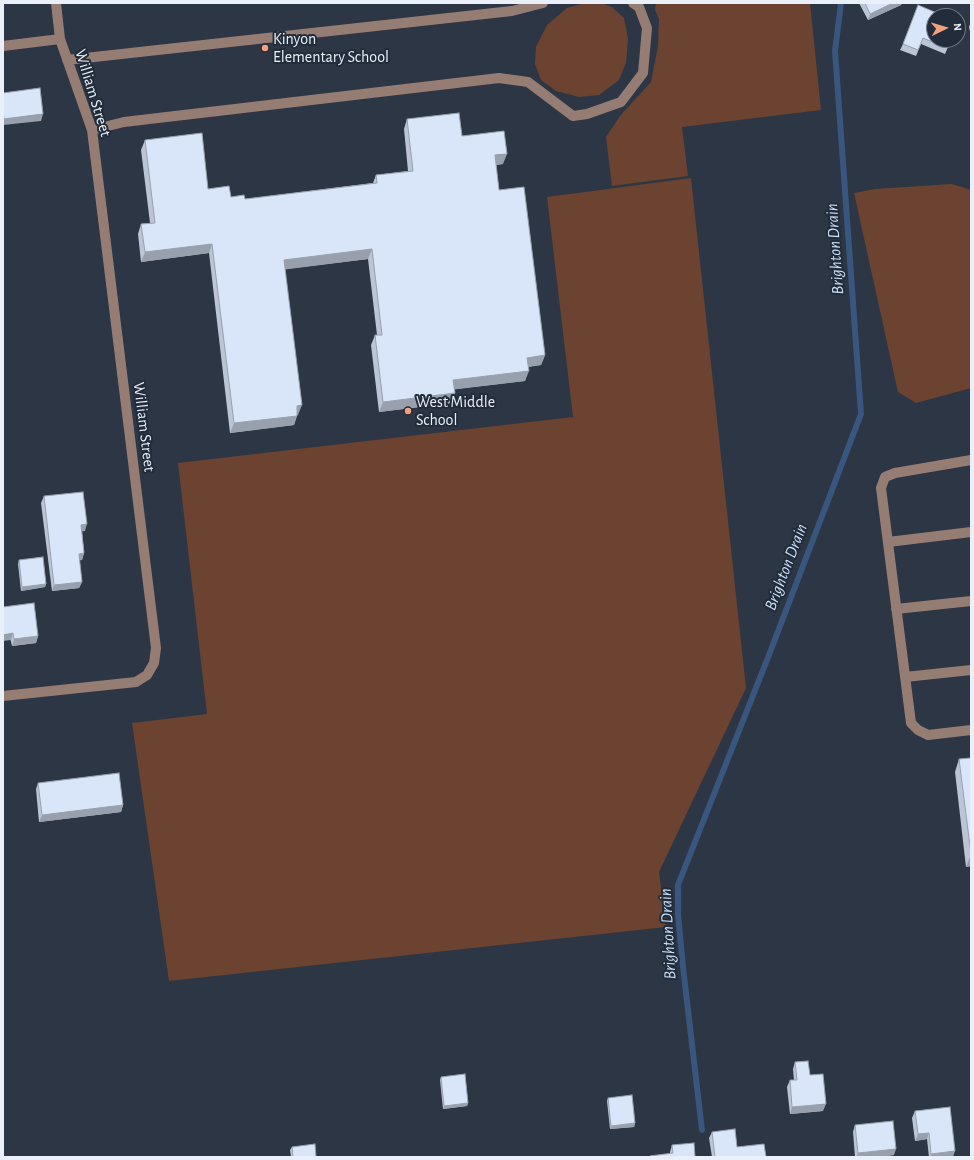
<!DOCTYPE html>
<html>
<head>
<meta charset="utf-8">
<style>
  body { margin:0 }
  #map { position:relative; width:974px; height:1160px; overflow:hidden; background:#2c3644; font-family:"Alegreya Sans",sans-serif }
  canvas { display:block }
  .frame { position:absolute; inset:0; border:4px solid #eaf0fa; pointer-events:none }
  .north { position:absolute; left:926px; top:8px; width:40px; height:40px; box-sizing:border-box; background:#222c3a; border:1px solid #727a87; border-radius:50%; rotate:85deg; font-size:11px; font-weight:700; line-height:16px; text-align:center; color:#eaf0fa }
  .north::after { content:''; display:block; margin:auto; width:14px; height:18px; background:#f1a17e; clip-path:polygon(50% 0,100% 100%,50% 72%,0 100%) }
</style>
</head>
<body>
<div id="map">
<canvas width="974" height="1160"></canvas>
<div class="frame"></div>
<div class="north">N</div>
</div>
<script>
const ctx = document.querySelector('canvas').getContext('2d');
ctx.lineJoin = 'round';
function fillPath(path, color) { ctx.fillStyle = color; ctx.fill(path, 'evenodd'); }
const toPath = rows => new Path2D(rows.map(r => 'M' + r).join(''));
function trace(path, color, width, dash) { ctx.strokeStyle = color; ctx.lineWidth = width; ctx.lineCap = dash ? 'butt' : 'round'; ctx.setLineDash(dash || []); ctx.stroke(path); }
function label(font, color, halo, rows, align = 'center') {
  ctx.font = font + ' "Alegreya Sans",sans-serif'; ctx.lineWidth = 4; ctx.setLineDash([]); ctx.textBaseline = 'middle'; ctx.strokeStyle = halo; ctx.fillStyle = color; for (const [text, x, y, turn = 0] of rows) {
    ctx.save(); ctx.translate(x, y); ctx.rotate((+turn || 0) * Math.PI / 180); ctx.textAlign = isNaN(turn) ? turn : align; if (halo) ctx.strokeText(text, 0, 0); ctx.fillText(text, 0, 0); ctx.restore();
  }
}
const green = toPath([
  [585,3,600,3,612,7,624,18,628,39,626,63,619,80,599,95,579,97,556,91,541,80,535,64,536,47,547,25,567,8],
  [656,3,810,3,821,110,682,127,688,176,612,186,606,137,620,116,651,82,658,46,659,19,655,10],
  [691,178,746,688,659,872,666,927,169,981,132,723,207,714,178,463,573,417,547,197],
  [952,184,971,190,971,388,916,403,898,392,854,193,875,189]
]);
const stream = toPath([
  [702,1130,683,967,678,914,678,885,769,655,861,414,835,51,841,3]
]);
const minor = toPath([
  [3,46,60,39],
  [67,60,512,11,543,3],
  [92,130,124,122,499,78,528,82,573,116,587,114,621,102,643,73,647,28,639,7,633,3],
  [971,460,895,473,885,477,881,488,911,723,918,730,928,735,971,730],
  [888,542,971,532],
  [896,609,971,601],
  [905,677,971,670],
  [3,696,136,682,147,675,154,663,156,648,92,130,60,39,56,3]
]);
const wall = toPath([
  [859,3,902,3,901,5,868,20],
  [944,16,951,40,945,54,921,44,916,56,900,50,903,44],
  [971,22,971,36,969,27],
  [407,119,462,136,503,164,496,165,499,190,545,355,541,365,528,367,525,381,455,389,455,393,452,403,379,412,371,345,375,335,377,335,368,259,285,269,298,415,297,415,294,425,230,433,209,253,141,262,138,234,141,224,150,223,141,150,145,140,208,189,231,197,245,199,373,183,376,175,408,171,404,129],
  [44,496,85,531,82,531,84,553,82,560,79,560,82,582,79,588,52,591,41,503],
  [19,560,46,584,45,587,21,591,18,564],
  [3,607,38,636,36,643,12,646],
  [971,758,971,866,966,867,955,772,959,759],
  [38,783,123,805,121,812,39,822,36,789],
  [795,1062,810,1075,823,1111,790,1114,787,1087,790,1080,794,1080,793,1069],
  [441,1077,468,1103,467,1106,443,1109,440,1080],
  [608,1098,635,1123,634,1127,610,1129,607,1101],
  [915,1111,953,1157,929,1157,927,1139,915,1141,912,1118],
  [855,1125,894,1155,878,1157,855,1157,853,1132],
  [712,1132,737,1147,766,1157,712,1157,709,1138],
  [672,1145,695,1157,649,1157,650,1156,670,1154,670,1152],
  [292,1147,316,1157,291,1157,290,1150]
]);
const shadedWall = toPath([
  [893,3,902,3,901,5,868,20,870,14],
  [43,114,41,121,3,125,3,122,4,119],
  [507,154,503,164,491,165,495,155],
  [212,244,209,253,141,262,145,252],
  [372,249,368,259,281,270,284,260],
  [545,355,541,365,524,367,527,358],
  [529,371,525,381,450,390,453,380],
  [455,393,452,403,379,412,383,402],
  [302,405,298,415,293,415,297,406],
  [297,416,294,425,230,433,234,423],
  [87,524,85,531,79,532,81,525],
  [84,553,82,560,76,561,79,554],
  [82,582,79,588,52,591,54,585],
  [46,584,45,587,21,591,22,587],
  [13,633,11,640,3,641,3,635],
  [38,636,36,643,12,646,14,639],
  [123,805,121,812,39,822,42,815],
  [971,854,971,866,966,867],
  [468,1103,467,1106,443,1109,444,1106],
  [826,1104,823,1111,790,1114,792,1107],
  [635,1123,634,1127,610,1129,611,1126],
  [929,1133,927,1139,915,1141,918,1134],
  [896,1149,894,1155,878,1157,856,1157,858,1153],
  [955,1151,953,1157,930,1157,931,1154]
]);
const building = toPath([
  [865,3,893,3,870,14,865,3],
  [918,5,944,16,934,16,934,40,950,40,947,48,923,38,918,50,903,44,918,5],
  [40,88,43,114,4,119,3,110,3,93,40,88],
  [459,113,462,136,504,131,507,154,495,155,499,190,524,187,545,355,527,358,529,371,453,380,455,393,383,402,375,335,382,335,372,249,284,260,302,405,297,406,297,416,234,423,212,244,145,252,141,224,155,223,145,140,202,133,208,189,229,186,231,197,244,195,245,199,377,183,376,175,413,171,407,119,459,113],
  [83,492,87,524,81,525,84,553,79,554,82,582,54,585,44,496,83,492],
  [43,557,46,584,22,587,19,560,43,557],
  [34,603,38,636,14,639,13,633,3,635,3,607,34,603],
  [971,758,971,854,959,759,971,758],
  [119,773,123,805,42,815,38,783,119,773],
  [808,1061,810,1075,823,1074,826,1104,792,1107,790,1080,797,1080,795,1062,808,1061],
  [465,1074,468,1103,444,1106,441,1077,465,1074],
  [632,1095,635,1123,611,1126,608,1098,632,1095],
  [950,1107,955,1151,931,1154,929,1133,918,1134,915,1111,950,1107],
  [893,1121,896,1149,858,1153,855,1125,893,1121],
  [735,1129,737,1147,764,1144,766,1157,715,1157,712,1132,735,1129],
  [694,1143,695,1157,650,1157,650,1156,673,1153,672,1145,694,1143],
  [315,1144,316,1157,293,1157,292,1147,315,1144]
]);
const markers = [
  [265,48,4,"#f1a17e"],
  [408,411,4,"#f1a17e"]
];
const poiNames = [
  ["Kinyon",273,39],
  ["Elementary School",273,57],
  ["West Middle",416,402],
  ["School",416,420]
];
const streetNames = [
  ["William Street",93,93,73],
  ["William Street",144,427,83]
];
const waterNames = [
  ["Brighton Drain",835,249,-94],
  ["Brighton Drain",786,567,-69],
  ["Brighton Drain",668,934,-93]
];
fillPath(green, '#6c4331');
trace(stream, '#39567f', 6);
trace(minor, '#967d73', 10);
fillPath(wall, '#bbc5d5');
fillPath(shadedWall, '#98a0ae');
fillPath(building, '#d9e5f8');
trace(building, '#98a0ae', 1);
for (const [x, y, r, color] of markers) { const dot = new Path2D(); dot.arc(x, y, r, 0, 2 * Math.PI); ctx.fillStyle = color; ctx.fill(dot); trace(dot, '#222c3a', 1.5); }
label('16px', '#eaf0fa', '#222c3a', poiNames, 'left');
label('16px', '#eaf0fa', '#222c3a', streetNames);
label('italic 17px', '#ccdffa', '#222c3a', waterNames);
</script>
</body>
</html>
